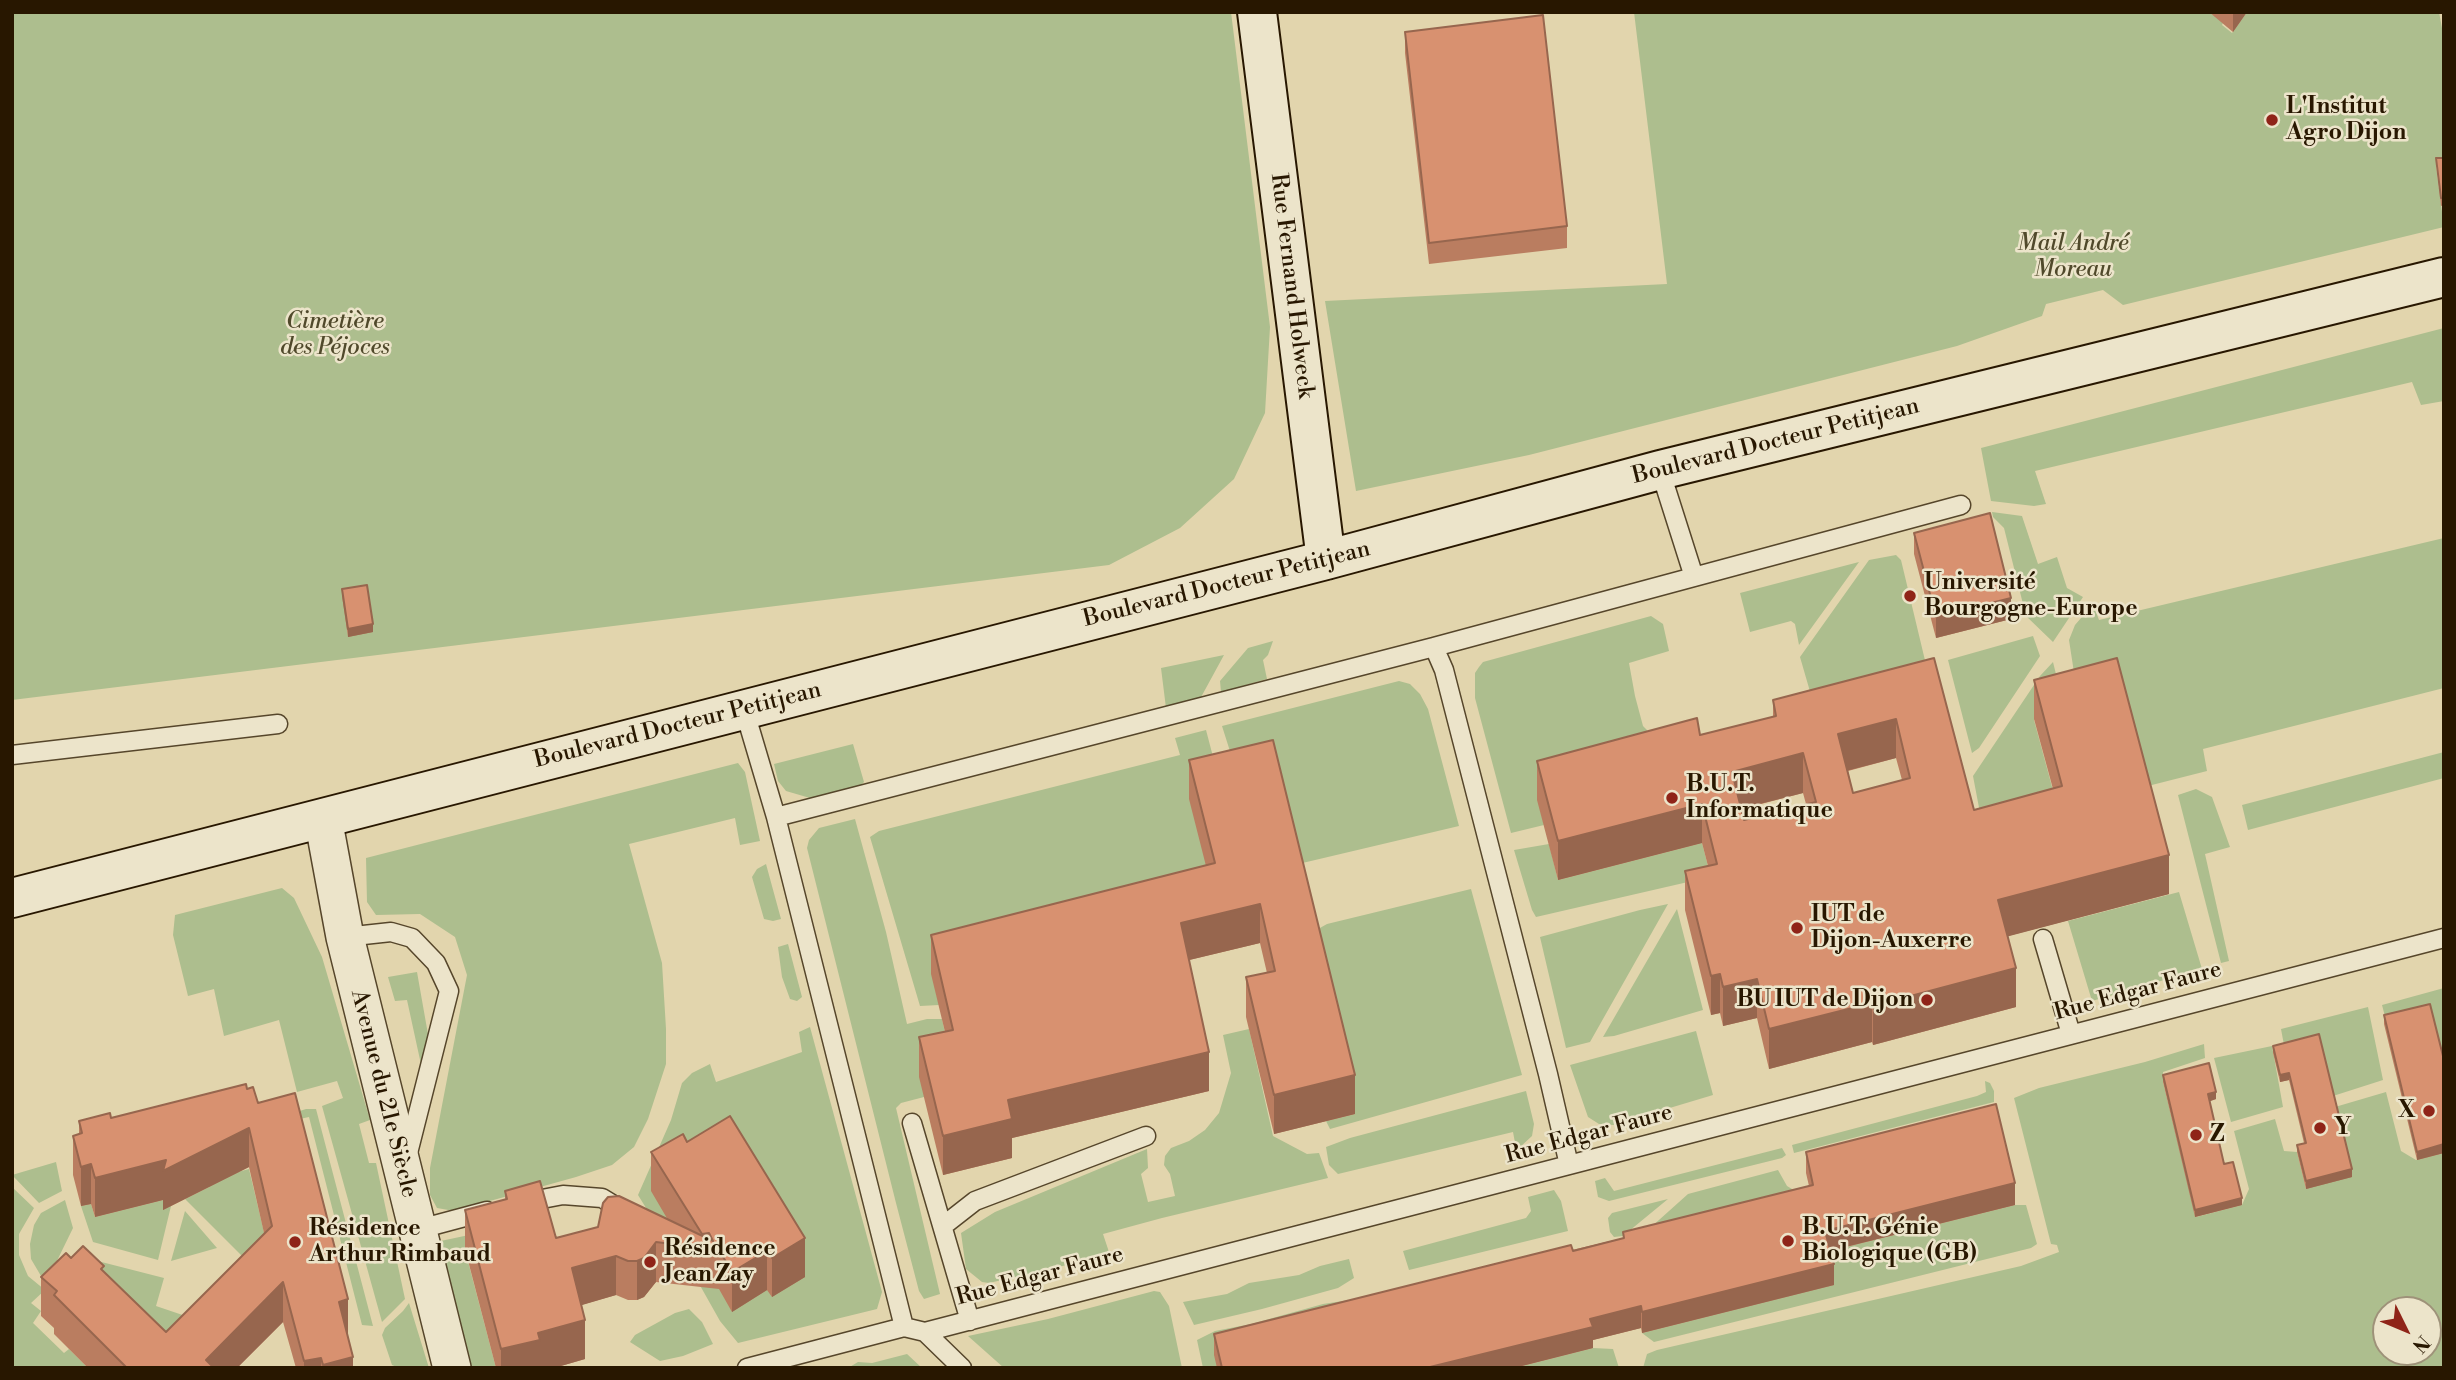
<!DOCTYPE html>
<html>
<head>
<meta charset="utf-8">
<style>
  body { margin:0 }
  #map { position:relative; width:2456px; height:1380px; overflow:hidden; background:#e2d5ad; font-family:"Libre Bodoni",serif }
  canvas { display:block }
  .frame { position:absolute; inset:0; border:14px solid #281700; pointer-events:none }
  .north { position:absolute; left:2372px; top:1296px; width:70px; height:70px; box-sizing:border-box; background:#ece4ca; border:2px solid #9e9279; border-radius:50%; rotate:133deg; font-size:19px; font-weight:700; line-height:28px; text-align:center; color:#281700 }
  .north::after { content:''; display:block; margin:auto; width:24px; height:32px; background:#8f2418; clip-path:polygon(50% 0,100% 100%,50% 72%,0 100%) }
</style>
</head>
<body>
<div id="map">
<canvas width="2456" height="1380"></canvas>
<div class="frame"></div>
<div class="north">N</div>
</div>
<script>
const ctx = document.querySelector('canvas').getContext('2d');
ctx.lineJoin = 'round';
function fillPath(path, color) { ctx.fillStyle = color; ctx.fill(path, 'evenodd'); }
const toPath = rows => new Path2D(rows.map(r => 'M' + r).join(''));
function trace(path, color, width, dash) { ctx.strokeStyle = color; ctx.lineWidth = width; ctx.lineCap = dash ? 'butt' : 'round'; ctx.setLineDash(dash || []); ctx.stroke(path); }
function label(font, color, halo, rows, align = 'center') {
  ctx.font = font + ' "Libre Bodoni",serif'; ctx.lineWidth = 5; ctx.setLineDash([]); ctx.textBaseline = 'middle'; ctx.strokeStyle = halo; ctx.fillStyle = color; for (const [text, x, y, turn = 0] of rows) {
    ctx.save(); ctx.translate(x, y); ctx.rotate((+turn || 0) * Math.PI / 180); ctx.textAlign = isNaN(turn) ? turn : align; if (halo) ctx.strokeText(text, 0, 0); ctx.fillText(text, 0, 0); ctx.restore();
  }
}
const green = toPath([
  [12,12,1231,12,1270,327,1265,413,1234,479,1180,528,1109,565,12,700],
  [1634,12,2208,12,2224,21,2222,25,2232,33,2247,12,2439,12,2444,39,2444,165,2436,166,2444,227,2123,305,2103,290,2046,304,2042,316,1957,346,1529,455,1356,491,1325,301,1667,284],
  [2444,328,2444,401,2421,405,2412,382,2035,471,2046,504,2034,506,1991,501,1981,448],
  [1992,512,2022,516,2038,564,2057,557,2067,588,2083,597,2053,642,2026,616,2004,528,1993,517],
  [2444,538,2444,688,2203,749,2207,771,2140,788,2075,679,2069,640,2075,625,2093,604,2099,620],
  [1896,555,1901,560,1934,698,1820,726,1800,657,1869,560],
  [1859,562,1799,645,1795,624,1791,621,1750,632,1740,593],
  [1651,616,1663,624,1669,651,1629,663,1635,696,1643,726,1652,735,1538,800,1544,825,1511,833,1475,698,1475,673,1479,667,1483,662],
  [2033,636,2040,656,1979,748,1972,753,1948,660],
  [1273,641,1268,655,1263,660,1267,679,1221,692,1220,681,1248,648],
  [1224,655,1200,699,1166,708,1161,668],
  [2053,662,2065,711,2034,720,2058,809,1988,855,1973,776,2040,676],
  [1399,681,1410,684,1420,694,1428,709,1459,826,1294,865,1241,786,1222,726],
  [1206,730,1222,791,1216,907,932,974,939,1005,920,1006,870,837,879,831,1180,755,1175,738],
  [853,744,864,782,857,789,810,798,786,791,778,781,774,764],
  [2444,752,2444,778,2248,830,2242,805],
  [738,763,745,772,760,841,740,845,735,818,629,844,662,963,666,1029,666,1064,648,1119,634,1147,612,1165,576,1177,454,1211,437,1208,430,1195,430,1168,467,975,455,937,420,914,376,915,367,902,366,858],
  [2196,789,2212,797,2230,847,2205,854,2229,961,2221,963,2178,795],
  [855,819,886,932,907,1024,927,1019,942,1019,953,1069,924,1097,901,1103,896,1108,940,1294,924,1299,919,1291,896,1203,807,848,809,840,819,828],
  [1702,843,1709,870,1701,879,1536,917,1532,910,1514,850,1549,844,1558,880],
  [766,864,781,919,773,921,764,919,752,877,757,869],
  [282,888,294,898,322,957,370,1120,359,1124,369,1163,376,1163,405,1299,382,1322,322,1106,343,1098,337,1081,297,1092,279,1020,224,1036,214,989,188,996,173,935,175,915],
  [1471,889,1522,1075,1330,1129,1326,1121,1355,1114,1311,933,1327,924],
  [2179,892,2202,969,2092,1001,2068,921],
  [1668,904,1590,1042,1566,1048,1540,937,1640,910],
  [1677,909,1703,1010,1614,1036,1603,1037],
  [788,944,802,997,797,1001,790,999,782,977,778,947],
  [417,972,429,1040,422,1069,407,1000,395,1001,388,977],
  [2444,988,2444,1069,2387,1024,2382,1005],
  [2368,1007,2383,1080,2333,1096,2284,1045,2281,1029],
  [810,1027,882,1292,877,1309,738,1343,720,1321,693,1273,685,1271,638,1195,671,1120,682,1083,692,1073,710,1064,716,1082,802,1052,799,1032],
  [1249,1029,1273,1136,1307,1154,1319,1153,1328,1178,1162,1218,1103,1234,1110,1255,989,1283,982,1282,966,1269,961,1233,995,1212,1147,1149,1148,1168,1141,1174,1148,1202,1175,1196,1170,1174,1164,1165,1165,1156,1171,1148,1189,1141,1205,1130,1219,1113,1231,1073,1223,1035],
  [1696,1031,1713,1095,1613,1125,1599,1124,1588,1117,1570,1065],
  [2204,1044,2205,1058,2163,1072,2163,1082,2196,1217,2242,1205,2249,1189,2234,1131,2275,1119,2284,1151,2297,1152,2306,1189,2335,1107,2386,1092,2401,1151,2416,1160,2444,1153,2444,1368,1643,1368,1647,1354,1657,1350,2021,1266,2059,1252,2057,1245,2051,1244,2014,1098,2039,1088,2145,1062],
  [2386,1310,2428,1310,2428,1352,2386,1352],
  [2272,1046,2283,1107,2231,1122,2214,1058],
  [1985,1081,1990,1083,1994,1091,1994,1102,1794,1153,1792,1145,1977,1096,1986,1092],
  [1526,1091,1534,1124,1532,1136,1519,1148,1516,1148,1513,1132,1338,1174,1329,1165,1326,1147,1350,1138],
  [306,1109,316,1109,373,1326,362,1325,309,1117,295,1120,278,1118],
  [1782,1148,1786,1155,1782,1158,1609,1201,1598,1197,1595,1181,1605,1178,1614,1191],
  [56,1162,62,1191,39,1203,12,1175],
  [249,1169,272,1266,256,1270,185,1199,209,1187,207,1180],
  [1778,1170,1787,1186,1792,1189,1793,1196,1640,1237,1688,1194],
  [12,1187,34,1208,19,1234,19,1255,28,1276,45,1290,31,1303,41,1311,33,1323,64,1353,69,1349,88,1368,12,1368],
  [1554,1190,1561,1201,1568,1231,1409,1270,1403,1251,1526,1218,1531,1211,1528,1197],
  [167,1199,171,1206,158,1260,93,1242,81,1206,91,1204,95,1217],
  [1668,1199,1623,1236,1614,1237,1610,1232,1608,1218,1612,1213],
  [65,1200,73,1228,52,1271,41,1276,31,1259,30,1244,34,1225,41,1213],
  [2015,1205,2026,1205,2037,1244,2031,1248,1654,1342,1642,1333,1833,1285,1825,1252],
  [185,1211,217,1248,171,1261],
  [469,1235,465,1250,496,1368,470,1368,436,1242],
  [82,1257,164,1278,156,1306,212,1325,169,1368],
  [1349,1259,1354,1278,1338,1288,1262,1309,1194,1325,1183,1302,1227,1294,1249,1283,1299,1275,1320,1266],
  [1154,1291,1160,1292,1169,1306,1182,1368,1004,1368,968,1336,1048,1319],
  [1356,1299,1217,1368,1203,1368,1197,1340,1215,1331,1251,1324,1323,1304],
  [409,1303,429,1368,399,1368,392,1365,382,1335,385,1328,403,1311],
  [689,1309,702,1322,713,1344,683,1356,660,1361,630,1342,635,1335,675,1313],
  [1593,1348,1613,1349,1619,1368,1514,1368],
  [907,1354,922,1368,848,1368,858,1362,872,1363]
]);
const lane = toPath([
  [1660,470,1694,577],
  [1434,647,1961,505],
  [744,709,776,817,904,1327],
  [12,755,278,724],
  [776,817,1434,647,1444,670,1548,1074,1569,1165],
  [345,937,391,932,412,938,436,963,449,991,407,1157],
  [2043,939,2071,1034],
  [912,1123,970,1321],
  [521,1203,563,1195,602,1198,625,1212],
  [943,1226,975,1201,1146,1136],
  [416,1230,487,1211],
  [925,1332,962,1368],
  [747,1368,904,1327,925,1332,2444,938]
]);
const street = toPath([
  [323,818,345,937,452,1368]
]);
const secondary = toPath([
  [1257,12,1326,560],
  [12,898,1326,560,1660,470,2444,277]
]);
const wall = toPath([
  [2209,12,2247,12,2233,32],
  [1405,32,1567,226,1567,248,1429,264,1405,53],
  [2436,158,2444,158,2444,205,2441,206],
  [1914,533,2011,619,1936,638,1914,554],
  [342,589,373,632,348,637,342,596],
  [1934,658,1974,810,2053,789,2034,719,2034,680,2169,894,2008,936,2016,1007,1873,1045,1872,1042,1769,1069,1757,1018,1723,1026,1720,1013,1711,1015,1685,910,1685,871,1708,866,1702,843,1558,880,1537,800,1537,761,1700,735,1773,717,1773,700],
  [1896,758,1902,780,1853,793,1848,771],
  [1803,793,1806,804,1744,820,1742,809],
  [1273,740,1355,1114,1274,1134,1246,1017,1246,977,1267,973,1260,943,1189,960,1209,1091,1012,1138,1012,1158,943,1175,919,1077,919,1037,945,1032,931,974,931,935,1206,866,1189,799,1189,760],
  [2384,1015,2444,1060,2444,1153,2417,1160,2384,1024],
  [2273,1046,2352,1177,2306,1189,2297,1152,2297,1145,2304,1143,2289,1080,2280,1082,2273,1053],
  [2163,1075,2216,1099,2209,1101,2224,1164,2242,1205,2195,1217,2163,1082],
  [247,1089,258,1103,348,1336,353,1368,296,1368,283,1322,237,1368,88,1368,54,1334,54,1328,41,1316,41,1277,71,1258,104,1273,166,1332,264,1233,249,1167,163,1210,163,1200,95,1217,91,1204,81,1206,73,1175,73,1136,79,1134,79,1121,111,1118],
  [687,1142,805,1277,772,1297,767,1290,732,1312,719,1289,656,1282,644,1297,637,1300,628,1300,616,1295,581,1305,585,1359,554,1368,496,1368,465,1249,465,1210,505,1200,505,1191,556,1238,668,1220,651,1191,651,1152],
  [1806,1152,2015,1205,1830,1251,1834,1285,1642,1333,1641,1328,1593,1340,1593,1348,1514,1368,1217,1368,1214,1355,1214,1334,1623,1238,1623,1232,1809,1186,1806,1173]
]);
const shadedWall = toPath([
  [2233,12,2247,12,2233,32],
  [2011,598,2011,619,1936,638,1936,617],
  [373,624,373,632,348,637,348,629],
  [1896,719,1896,758,1838,773,1838,734],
  [1803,753,1803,793,1732,811,1732,772],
  [1702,804,1702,843,1558,880,1558,841],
  [2169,855,2169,894,1998,939,1998,900],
  [1260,904,1260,943,1181,962,1181,923],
  [2016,968,2016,1007,1873,1045,1873,1006],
  [1720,974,1720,1013,1711,1015,1711,976],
  [1757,979,1757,1018,1723,1026,1723,987],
  [1872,1003,1872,1042,1769,1069,1769,1029],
  [1209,1052,1209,1091,1012,1138,1012,1158,943,1175,943,1136,1008,1100],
  [2289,1073,2289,1080,2280,1082,2280,1075],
  [1355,1075,1355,1114,1274,1134,1274,1095],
  [2216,1092,2216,1099,2208,1102,2208,1094],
  [249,1128,249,1167,163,1210,163,1200,95,1217,95,1178],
  [2444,1144,2444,1153,2417,1160,2417,1152],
  [91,1164,91,1204,81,1206,81,1167],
  [2352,1169,2352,1177,2306,1189,2306,1181],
  [2015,1183,2015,1205,1825,1252,1825,1231],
  [2242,1198,2242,1205,2195,1217,2195,1210],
  [805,1238,805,1277,772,1297,772,1258],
  [656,1242,656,1282,644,1297,637,1300,637,1261],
  [767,1251,767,1290,732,1312,732,1272],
  [616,1256,616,1295,572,1308,572,1268],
  [1834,1264,1834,1285,1642,1333,1642,1312],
  [283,1282,283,1322,237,1368,206,1368,206,1360],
  [348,1299,348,1338,339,1302],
  [1641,1306,1641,1328,1593,1340,1593,1348,1514,1368,1426,1368,1590,1319],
  [585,1320,585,1359,554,1368,501,1368,501,1349,538,1333],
  [353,1357,353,1368,323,1368,323,1365],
  [321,1358,321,1368,304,1368,304,1361]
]);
const building = toPath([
  [1543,15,1567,226,1429,243,1405,32,1543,15],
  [2436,158,2444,158,2444,198,2441,198,2436,158],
  [1990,513,2011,598,1936,617,1914,533,1990,513],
  [367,585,373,624,348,629,342,589,367,585],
  [1934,658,1974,810,2062,786,2034,680,2117,658,2169,855,1998,900,2016,968,1873,1006,1872,1003,1769,1029,1757,979,1723,987,1720,974,1711,976,1685,871,1717,864,1702,804,1558,841,1537,761,1697,718,1700,735,1776,716,1773,700,1934,658],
  [1896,719,1910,778,1853,793,1838,734,1896,719],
  [1803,753,1816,802,1744,820,1732,772,1803,753],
  [1273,740,1355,1075,1274,1095,1246,977,1275,971,1260,904,1181,923,1209,1052,1008,1100,1012,1119,943,1136,919,1037,953,1030,931,935,1215,863,1189,760,1273,740],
  [2430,1004,2444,1060,2444,1144,2417,1152,2384,1015,2430,1004],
  [2319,1034,2352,1169,2306,1181,2297,1145,2306,1143,2289,1073,2280,1075,2273,1046,2319,1034],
  [2209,1063,2216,1092,2208,1094,2224,1164,2233,1162,2242,1198,2195,1210,2163,1075,2209,1063],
  [246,1084,247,1089,253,1087,258,1103,295,1093,348,1299,339,1302,353,1357,323,1365,321,1358,304,1361,283,1282,206,1360,214,1368,127,1368,54,1295,57,1291,41,1277,66,1253,71,1258,83,1246,104,1266,101,1269,166,1332,272,1226,249,1128,163,1171,166,1160,95,1178,91,1164,81,1167,73,1136,82,1133,79,1121,110,1113,111,1118,246,1084],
  [1996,1104,2015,1183,1825,1231,1834,1264,1642,1312,1641,1306,1590,1319,1593,1327,1426,1368,1222,1368,1214,1334,1571,1245,1573,1251,1624,1238,1623,1232,1813,1185,1806,1152,1996,1104],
  [730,1116,805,1238,772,1258,767,1251,732,1272,719,1250,656,1242,644,1258,637,1261,628,1261,616,1256,572,1268,585,1320,538,1333,540,1340,501,1349,465,1210,507,1199,505,1191,540,1181,556,1238,598,1227,603,1203,608,1197,619,1196,713,1241,709,1233,702,1234,651,1152,683,1134,687,1142,730,1116]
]);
const markers = [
  [2272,120,7,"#8f2418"],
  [1910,596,7,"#8f2418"],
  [1672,798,7,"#8f2418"],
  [1797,928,7,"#8f2418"],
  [1927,1000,7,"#8f2418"],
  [2429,1111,7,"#8f2418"],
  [2320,1128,7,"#8f2418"],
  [2196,1135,7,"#8f2418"],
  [1788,1241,7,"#8f2418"],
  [295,1242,7,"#8f2418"],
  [650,1262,7,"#8f2418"]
];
const poiNames = [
  ["L'Institut",2286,107],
  ["Agro Dijon",2286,133],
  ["Université",1924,583],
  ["Bourgogne-Europe",1924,609],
  ["B.U.T.",1686,785],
  ["Informatique",1686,811],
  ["IUT de",1811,915],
  ["Dijon-Auxerre",1811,941],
  ["BU IUT de Dijon",1913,1000,"right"],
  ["X",2415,1111,"right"],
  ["Y",2334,1128],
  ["Z",2210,1135],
  ["B.U.T. Génie",1802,1228],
  ["Biologique (GB)",1802,1254],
  ["Résidence",309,1229],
  ["Arthur Rimbaud",309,1255],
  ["Résidence",664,1249],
  ["Jean Zay",664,1275]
];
const parkNames = [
  ["Mail André",2073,244],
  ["Moreau",2073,270],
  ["Cimetière",335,322],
  ["des Péjoces",335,348]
];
const streetNames = [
  ["Rue Fernand Holweck",1291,286,83],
  ["Boulevard Docteur Petitjean",1776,442,-14],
  ["Boulevard Docteur Petitjean",1227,585,-14],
  ["Boulevard Docteur Petitjean",678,726,-14],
  ["Rue Edgar Faure",2138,992,-15],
  ["Avenue du 21e Siècle",383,1094,76],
  ["Rue Edgar Faure",1589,1135,-15],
  ["Rue Edgar Faure",1040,1277,-15]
];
fillPath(green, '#adbe8e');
trace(lane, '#56462b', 21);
trace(street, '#56462b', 40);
trace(secondary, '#281700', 42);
trace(lane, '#ece4ca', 18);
trace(street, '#ece4ca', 37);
trace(secondary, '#ece4ca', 38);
fillPath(wall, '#ba7d60');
fillPath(shadedWall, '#97664e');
fillPath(building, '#d89170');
trace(building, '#97664e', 2);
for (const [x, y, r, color] of markers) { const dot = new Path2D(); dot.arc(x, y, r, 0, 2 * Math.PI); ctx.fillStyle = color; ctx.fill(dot); trace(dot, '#ece4ca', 2.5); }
label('bold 23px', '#281700', '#ece4ca', poiNames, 'left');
label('italic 23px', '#50492b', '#ece4ca', parkNames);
label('23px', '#281700', '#ece4ca', streetNames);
</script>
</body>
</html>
